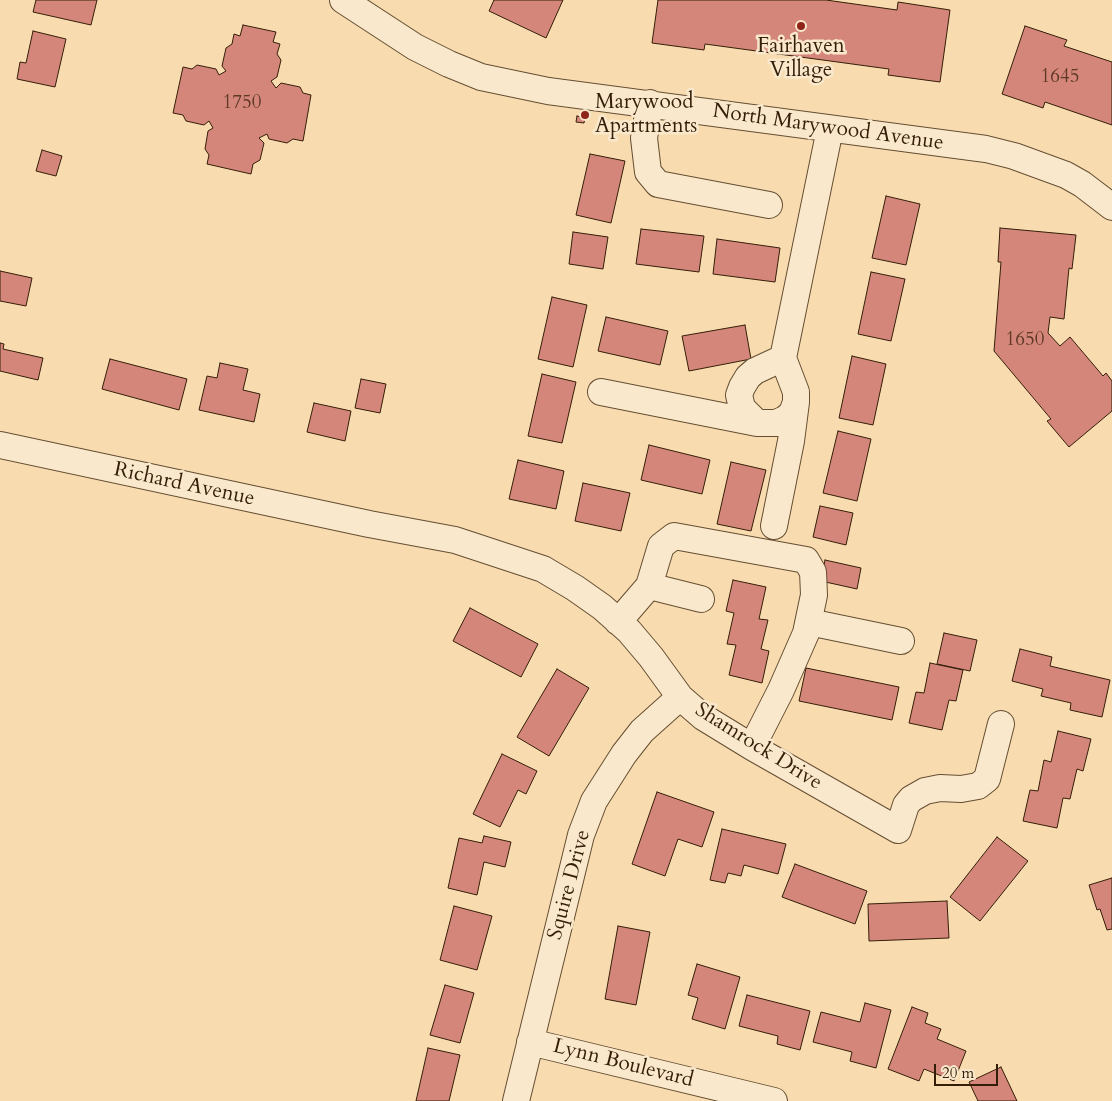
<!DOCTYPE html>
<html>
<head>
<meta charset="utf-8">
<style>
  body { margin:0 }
  #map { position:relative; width:1112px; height:1101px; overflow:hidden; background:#f8dcb0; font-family:Cardo,serif }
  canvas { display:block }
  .scale { position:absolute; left:934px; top:1064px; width:64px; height:22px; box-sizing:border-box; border:2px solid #341e08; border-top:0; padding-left:6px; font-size:15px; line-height:18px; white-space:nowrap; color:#341e08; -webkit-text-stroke:4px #fae8cc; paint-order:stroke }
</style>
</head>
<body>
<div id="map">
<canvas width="1112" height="1101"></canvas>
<div class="scale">20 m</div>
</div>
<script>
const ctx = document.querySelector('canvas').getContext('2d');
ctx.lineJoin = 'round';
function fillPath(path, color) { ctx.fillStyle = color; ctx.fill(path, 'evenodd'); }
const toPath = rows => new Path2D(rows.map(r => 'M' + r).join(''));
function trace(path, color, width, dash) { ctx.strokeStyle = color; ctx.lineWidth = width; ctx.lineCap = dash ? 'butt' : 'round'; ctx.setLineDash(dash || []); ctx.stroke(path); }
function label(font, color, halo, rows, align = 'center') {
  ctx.font = font + ' Cardo,serif'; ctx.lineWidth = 5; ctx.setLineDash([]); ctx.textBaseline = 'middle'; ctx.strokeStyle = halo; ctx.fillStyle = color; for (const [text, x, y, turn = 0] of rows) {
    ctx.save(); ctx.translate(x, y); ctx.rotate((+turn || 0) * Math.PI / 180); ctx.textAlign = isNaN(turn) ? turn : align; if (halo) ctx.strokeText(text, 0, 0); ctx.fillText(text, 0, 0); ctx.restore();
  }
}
const building = toPath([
  [36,0,97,0,91,25,33,12,36,0],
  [494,0,563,0,546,38,489,11,494,0],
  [658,0,826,0,897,10,898,2,950,10,940,82,888,75,889,69,705,44,704,50,652,43,658,0],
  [243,25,276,32,273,42,280,44,277,54,281,60,277,77,271,81,276,88,281,83,300,87,303,93,311,95,303,141,293,139,287,143,269,139,267,134,259,138,264,143,260,160,253,164,251,174,207,164,209,155,205,149,208,131,213,128,209,121,204,125,186,121,183,115,173,113,183,67,192,69,197,65,216,69,219,75,226,71,222,66,226,48,232,44,234,34,240,36,243,25],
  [1025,26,1067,40,1064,46,1112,62,1112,125,1045,102,1043,108,1002,94,1025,26],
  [33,31,66,39,55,87,17,79,20,62,26,63,33,31],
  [577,116,585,118,584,123,576,122,577,116],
  [42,150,62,156,56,176,36,171,42,150],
  [590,154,625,161,611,223,576,215,590,154],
  [886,196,920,204,906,265,872,258,886,196],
  [1000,228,1076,235,1072,269,1069,268,1064,319,1050,317,1048,333,1060,346,1070,337,1103,376,1106,373,1112,381,1112,411,1069,447,1047,421,1051,419,994,351,1001,262,998,262,1000,228],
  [641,229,704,236,699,272,636,264,641,229],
  [573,232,608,237,603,269,569,264,573,232],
  [717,239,780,248,775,282,713,274,717,239],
  [0,271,32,278,26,306,0,301,0,271],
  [871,272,905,279,891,341,858,334,871,272],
  [552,297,587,305,573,367,538,359,552,297],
  [606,317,668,331,660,365,598,351,606,317],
  [745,325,751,359,689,371,682,336,745,325],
  [0,343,4,344,3,349,43,358,38,380,0,371,0,343],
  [852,356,886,364,873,425,839,418,852,356],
  [110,359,187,379,179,410,102,389,110,359],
  [220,363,248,369,243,390,260,394,254,422,199,410,207,376,217,378,220,363],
  [542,374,576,382,562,443,528,436,542,374],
  [361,379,386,384,380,413,355,408,361,379],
  [314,403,351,411,345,441,307,432,314,403],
  [838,431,871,439,857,501,823,493,838,431],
  [649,445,710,460,702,494,641,480,649,445],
  [518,460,564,471,556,509,509,499,518,460],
  [731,462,766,470,751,531,717,524,731,462],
  [583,483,630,493,621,531,575,521,583,483],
  [820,506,853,513,846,545,813,537,820,506],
  [825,560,861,568,857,589,821,581,825,560],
  [733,580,766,587,759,619,768,620,761,649,769,651,762,683,729,675,736,645,727,644,734,613,726,611,733,580],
  [470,608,538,644,521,677,453,641,470,608],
  [944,633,977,640,970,671,937,664,944,633],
  [1020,649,1052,657,1050,666,1110,680,1102,717,1070,710,1071,703,1041,696,1043,689,1012,681,1020,649],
  [930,663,963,670,956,701,949,700,942,730,909,723,916,692,924,693,930,663],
  [806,668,899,687,892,720,799,701,806,668],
  [557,669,589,688,549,756,517,737,557,669],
  [1058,731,1091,739,1083,771,1077,769,1070,799,1063,798,1057,828,1023,821,1030,790,1038,791,1044,760,1051,762,1058,731],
  [502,754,537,771,526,794,518,790,500,827,473,814,502,754],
  [657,792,714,812,702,847,678,839,665,876,632,864,657,792],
  [722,829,786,844,778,874,744,865,741,876,728,873,725,883,710,880,722,829],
  [484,836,511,842,505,867,484,862,477,895,448,888,459,838,482,843,484,836],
  [997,837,1028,861,980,921,950,897,997,837],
  [795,864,867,891,855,924,782,897,795,864],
  [1112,878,1112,929,1107,930,1100,909,1097,910,1089,885,1112,878],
  [947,901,949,938,869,941,868,904,947,901],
  [454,906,492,916,477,970,440,960,454,906],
  [618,926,650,932,636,1005,605,999,618,926],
  [697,964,740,977,725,1029,692,1019,698,998,688,995,697,964],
  [445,985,474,993,460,1043,430,1035,445,985],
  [747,995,810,1011,800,1050,777,1044,778,1036,739,1026,747,995],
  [865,1003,891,1010,876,1068,850,1061,852,1052,813,1042,821,1012,860,1022,865,1003],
  [912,1007,928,1013,925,1023,941,1029,937,1039,966,1051,954,1081,924,1069,919,1081,888,1069,912,1007],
  [428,1048,460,1055,449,1101,416,1101,428,1048],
  [1001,1067,1017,1101,978,1101,969,1082,1001,1067]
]);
const minor = toPath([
  [343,0,415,47,449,64,481,77,548,91,986,149,1014,156,1066,175,1082,184,1112,207],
  [650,103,644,138,648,172,658,184,769,205],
  [783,358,796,392,796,402,792,413,785,419,776,423,757,423,742,408,739,395,742,387,748,377,755,371,783,358,830,129],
  [601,392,757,423],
  [0,445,369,524,455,540,543,569,575,588,602,607,629,631,651,657,680,697,703,717,752,747,898,830,906,805,911,799,925,791,940,788,961,789,978,786,987,779,1001,724],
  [774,526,791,441,796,402],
  [649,586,701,599],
  [618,622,649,586,661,546,674,536,806,560,813,572,814,595,806,633,781,690,752,747],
  [809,622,901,641],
  [530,1042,774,1101],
  [516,1101,581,835,594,801,624,754,642,731,680,697]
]);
const markers = [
  [801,26,5,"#8f2418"],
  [585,115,5,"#8f2418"]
];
const numberNames = [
  ["1645",1060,78],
  ["1750",242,104],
  ["1650",1025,341]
];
const poiNames = [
  ["Fairhaven",801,47],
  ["Village",801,71],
  ["Marywood",595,103,"left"],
  ["Apartments",595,127,"left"]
];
const streetNames = [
  ["North Marywood Avenue",828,128,8],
  ["Richard Avenue",184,485,12],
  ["Shamrock Drive",758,747,32],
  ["Squire Drive",570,885,-75],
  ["Lynn Boulevard",623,1064,14]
];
fillPath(building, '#d4867b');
trace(building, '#341e08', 1);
trace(minor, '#654e32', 28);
trace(minor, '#fae8cc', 26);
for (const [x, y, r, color] of markers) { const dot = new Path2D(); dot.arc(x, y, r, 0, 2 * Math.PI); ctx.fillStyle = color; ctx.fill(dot); trace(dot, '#fae8cc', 2); }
label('19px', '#5c3825', null, numberNames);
label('21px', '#341e08', '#fae8cc', poiNames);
label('21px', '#341e08', '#fae8cc', streetNames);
</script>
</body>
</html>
